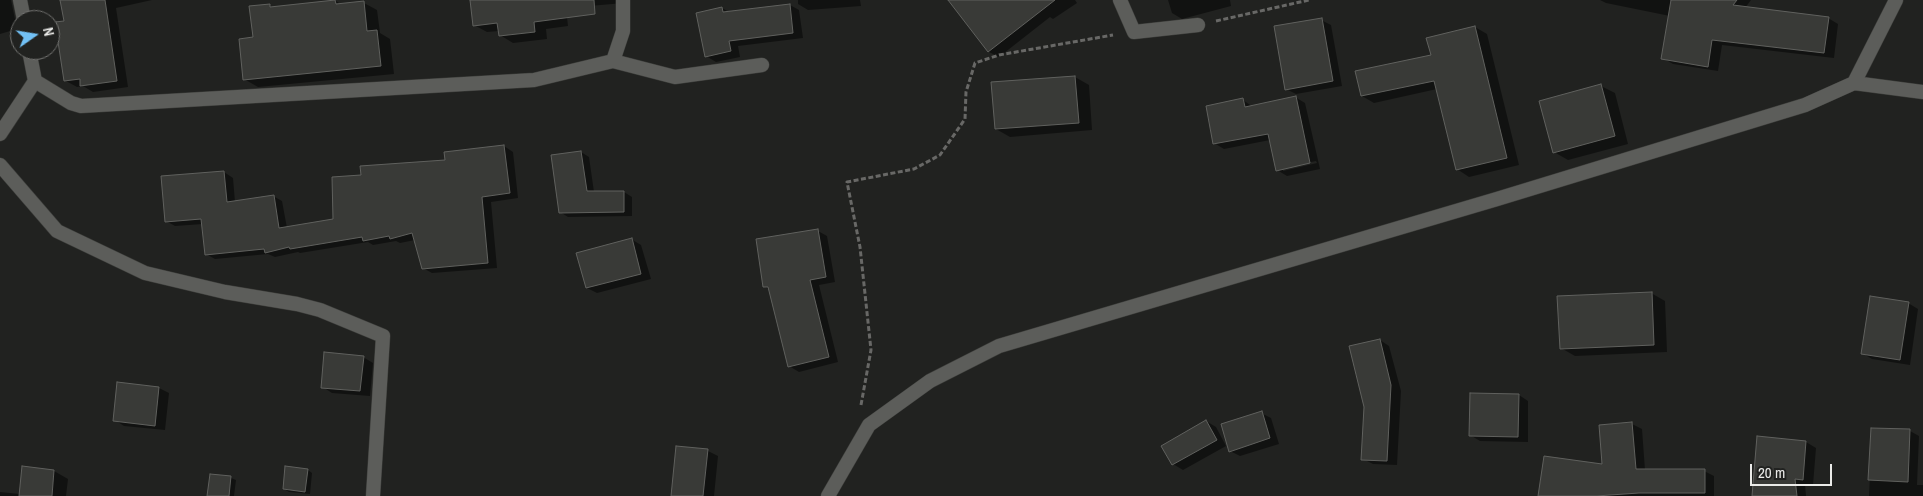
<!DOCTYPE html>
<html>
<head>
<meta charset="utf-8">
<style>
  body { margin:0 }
  #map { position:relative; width:1923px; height:496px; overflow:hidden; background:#212220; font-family:"Archivo Narrow",sans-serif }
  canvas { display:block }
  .north { position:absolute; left:10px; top:10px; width:50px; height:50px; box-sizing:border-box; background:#212220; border:1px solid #727270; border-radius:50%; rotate:77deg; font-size:14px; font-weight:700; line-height:20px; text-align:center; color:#ebebe9 }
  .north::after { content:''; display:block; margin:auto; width:18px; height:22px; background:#72c1f5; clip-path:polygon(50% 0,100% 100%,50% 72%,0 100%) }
  .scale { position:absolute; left:1750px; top:464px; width:82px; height:22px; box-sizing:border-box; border:2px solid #ebebe9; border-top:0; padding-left:6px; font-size:15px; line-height:18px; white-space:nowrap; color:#ebebe9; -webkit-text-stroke:4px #212220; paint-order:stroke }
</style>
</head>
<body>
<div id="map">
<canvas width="1923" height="496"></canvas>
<div class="north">N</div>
<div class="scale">20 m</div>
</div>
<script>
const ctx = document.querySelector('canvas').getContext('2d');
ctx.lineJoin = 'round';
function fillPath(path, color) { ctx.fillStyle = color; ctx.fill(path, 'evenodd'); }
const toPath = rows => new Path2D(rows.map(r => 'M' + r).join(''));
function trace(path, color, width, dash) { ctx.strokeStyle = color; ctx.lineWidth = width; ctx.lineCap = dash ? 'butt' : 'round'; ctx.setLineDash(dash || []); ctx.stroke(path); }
const shadow = toPath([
  [0,0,11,0,17,29,0,34],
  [61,0,152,0,116,8,128,87,93,92,83,86,77,87,66,81,66,22],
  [471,0,624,0,624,3,566,8,568,26,546,29,547,39,513,43,500,35,499,31,487,32,474,25],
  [798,0,860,0,861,6,808,10,798,4],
  [964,0,1075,0,1077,3,1053,19,1050,17,999,57,989,52,955,7],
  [1168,0,1230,0,1231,6,1182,19,1172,13],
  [1600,0,1751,0,1745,8,1828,18,1838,24,1834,58,1722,45,1718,71,1673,64,1663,58,1670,16,1606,3],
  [336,1,342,5,364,3,377,10,380,33,390,39,394,74,258,87,244,79,254,39,270,5,274,8],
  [790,5,799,10,803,38,738,46,740,57,716,62,706,56,722,8,729,12],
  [1321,20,1331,25,1342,86,1296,94,1286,89],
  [1475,27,1487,34,1519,165,1469,177,1457,169,1437,89,1374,103,1362,96,1432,56],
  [1075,77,1089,85,1092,130,1010,137,996,129],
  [1601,86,1615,93,1628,144,1568,160,1554,152],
  [1295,97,1305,103,1320,169,1287,176,1277,170,1270,140,1224,149,1214,143,1243,100,1253,107],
  [1316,161,1317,163,1283,171,1283,168],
  [504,146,513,152,518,198,491,202,497,268,432,273,423,268,415,240,400,243,396,241,373,245,368,242,300,253,298,252,275,257,268,254,215,259,206,254,203,224,175,226,166,221,224,172,233,178,235,202,273,196,282,201,287,228,335,220,362,177,446,161],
  [581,152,589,157,594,192,624,192,632,197,632,216,568,217,560,212],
  [818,231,827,236,835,282,819,285,838,362,799,372,789,366,770,290,765,287],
  [631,239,641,245,651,279,597,293,587,288],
  [1651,293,1665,301,1667,352,1575,356,1561,348],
  [1908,303,1918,309,1910,365,1872,359,1862,353],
  [1380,340,1389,346,1401,391,1397,465,1373,464,1363,459],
  [363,357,373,363,370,396,332,393,323,387],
  [159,388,169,393,165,430,124,426,115,420],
  [1519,395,1528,401,1528,442,1480,441,1470,435],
  [1261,413,1271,418,1279,444,1240,456,1230,451],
  [1206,421,1216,427,1226,446,1183,470,1173,464],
  [1632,424,1642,429,1645,470,1704,471,1714,476,1714,496,1540,496,1604,466],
  [1872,429,1910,431,1919,436,1917,485,1923,485,1923,496,1869,496],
  [1758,438,1806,442,1816,448,1813,485,1805,484,1806,496,1773,496],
  [678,447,708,451,718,456,714,496,673,496],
  [308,470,312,473,310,494,289,492,284,489],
  [54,471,68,479,66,496,0,496,0,492,20,494],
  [231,478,236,480,234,496,208,496]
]);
const building = toPath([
  [60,0,105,0,117,81,80,86,80,79,64,81,55,22,64,21,60,0],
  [335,0,336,4,364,1,367,31,377,30,381,66,243,80,239,39,253,37,249,6,270,4,270,7,335,0],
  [470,0,594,0,595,14,534,22,535,32,499,36,497,23,473,26,470,0],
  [948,0,1055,0,988,52,948,0],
  [1671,0,1737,0,1733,5,1829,17,1824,53,1712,40,1708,67,1661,59,1671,0],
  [790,4,793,33,729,41,731,51,705,57,696,13,722,7,723,12,790,4],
  [1322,18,1333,81,1285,90,1274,26,1322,18],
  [1475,26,1507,158,1456,170,1434,81,1361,96,1355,71,1431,55,1426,38,1475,26],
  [1075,76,1079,123,995,129,991,82,1075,76],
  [1601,84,1615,136,1553,153,1539,101,1601,84],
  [1296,96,1310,163,1276,171,1268,134,1213,144,1206,106,1243,98,1245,107,1296,96],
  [504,145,510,193,482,197,488,263,422,269,412,233,390,239,389,236,363,241,362,237,290,249,289,247,265,253,264,249,205,255,201,219,165,222,161,176,224,171,227,202,274,195,279,228,333,219,332,177,361,175,360,166,445,160,444,152,504,145],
  [581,151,587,191,624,191,624,212,559,213,551,155,581,151],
  [818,229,826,277,810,280,829,357,788,367,768,287,763,287,756,239,818,229],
  [632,238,641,274,586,288,576,253,632,238],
  [1652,292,1654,345,1560,349,1557,296,1652,292],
  [1870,296,1909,302,1900,360,1861,354,1870,296],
  [1380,339,1391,385,1387,461,1361,460,1364,407,1349,346,1380,339],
  [324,352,364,356,360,391,321,388,324,352],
  [117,382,159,387,155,426,113,421,117,382],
  [1470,393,1519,394,1518,437,1469,436,1470,393],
  [1262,411,1270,438,1229,452,1221,424,1262,411],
  [1206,420,1217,440,1172,465,1161,446,1206,420],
  [1632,422,1636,469,1705,469,1705,493,1639,493,1596,496,1538,496,1544,456,1602,464,1599,425,1632,422],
  [1871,428,1910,429,1908,482,1868,480,1871,428],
  [1757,436,1806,441,1803,480,1795,479,1797,496,1752,496,1757,436],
  [676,446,708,449,703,496,671,496,676,446],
  [22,466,54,470,52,496,19,496,22,466],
  [285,466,308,469,305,492,283,489,285,466],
  [210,474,231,476,229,496,207,496,210,474]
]);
const path = toPath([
  [1216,21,1309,0],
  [861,405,871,350,860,247,847,182,914,169,940,155,965,119,966,92,975,63,999,55,1113,35]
]);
const minor = toPath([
  [20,0,24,20],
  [1120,0,1134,32,1198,25],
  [613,61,675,77,762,65],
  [35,81,71,103,81,106,534,80,613,61,623,31,623,0],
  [1854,83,1923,92],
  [0,134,35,81,29,50],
  [0,165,57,231,145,273,225,292,297,304,320,310,383,336,373,496],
  [828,496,869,425,930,381,999,346,1497,199,1805,105,1854,83,1896,0]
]);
fillPath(shadow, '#0007');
fillPath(building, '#393a37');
trace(building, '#60615e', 1);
trace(minor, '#3c3d3a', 15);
trace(path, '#686866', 3, [5, 2.5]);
trace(minor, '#5c5d5a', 14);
</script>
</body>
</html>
